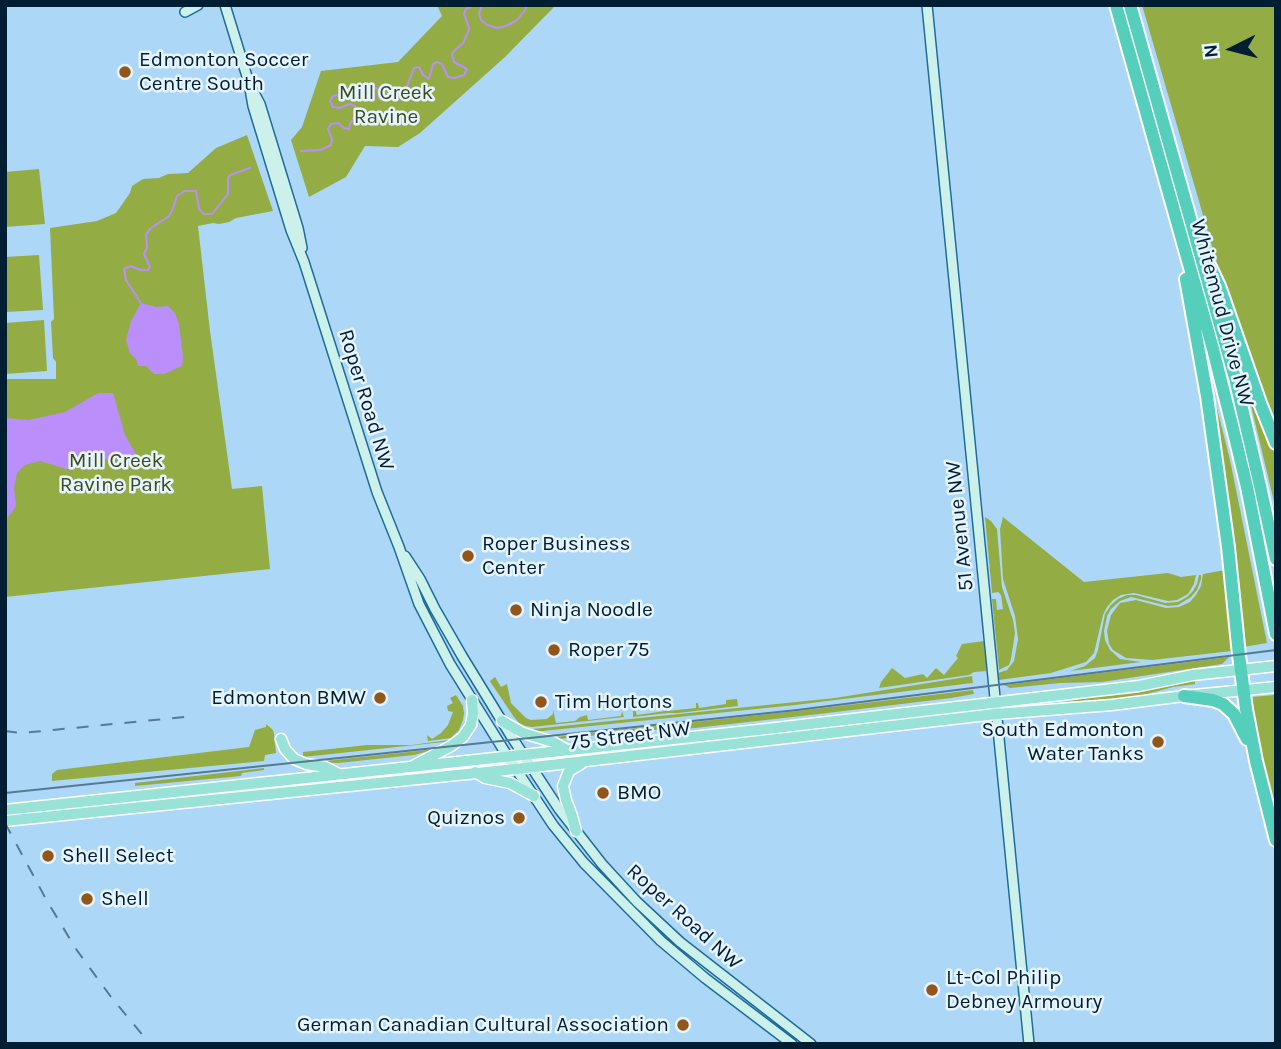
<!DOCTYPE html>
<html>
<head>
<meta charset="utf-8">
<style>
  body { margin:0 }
  #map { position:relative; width:1281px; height:1049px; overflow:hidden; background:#add7f7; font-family:Karla,sans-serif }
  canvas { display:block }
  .frame { position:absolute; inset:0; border:7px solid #001e31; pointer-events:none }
  .north { position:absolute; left:1197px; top:14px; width:70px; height:70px; -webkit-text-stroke:5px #e6f4ff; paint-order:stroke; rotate:264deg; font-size:19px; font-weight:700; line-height:28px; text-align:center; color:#001e31 }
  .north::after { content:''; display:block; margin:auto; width:24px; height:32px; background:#001e31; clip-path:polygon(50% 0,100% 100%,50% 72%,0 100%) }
</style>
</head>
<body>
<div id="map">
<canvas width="1281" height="1049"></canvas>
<div class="frame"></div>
<div class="north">N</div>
</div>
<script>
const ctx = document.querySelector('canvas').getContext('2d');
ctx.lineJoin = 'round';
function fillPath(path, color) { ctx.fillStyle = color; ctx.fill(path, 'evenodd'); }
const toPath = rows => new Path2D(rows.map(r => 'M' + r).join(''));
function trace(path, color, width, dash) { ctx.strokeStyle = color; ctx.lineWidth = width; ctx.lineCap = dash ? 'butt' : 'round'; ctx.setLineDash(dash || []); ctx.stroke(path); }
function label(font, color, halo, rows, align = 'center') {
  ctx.font = font + ' Karla,sans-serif'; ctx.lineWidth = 5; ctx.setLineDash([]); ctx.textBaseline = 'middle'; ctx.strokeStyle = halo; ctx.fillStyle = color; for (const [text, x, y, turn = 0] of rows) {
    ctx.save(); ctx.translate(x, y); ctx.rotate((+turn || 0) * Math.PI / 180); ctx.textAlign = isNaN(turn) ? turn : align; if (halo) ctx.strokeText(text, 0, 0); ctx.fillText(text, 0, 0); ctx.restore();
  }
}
const green = toPath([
  [437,5,556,5,505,57,420,133,398,147,365,146,346,177,309,197,291,140,302,127,321,71,398,62,442,16],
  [1142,5,1276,5,1276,431,1221,277],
  [247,135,273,211,236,218,229,222,219,224,213,223,198,226,210,331,232,489,262,486,270,569,5,597,5,379,56,379,56,362,53,358,51,322,54,319,50,228,97,221,116,213,130,193,132,186,143,179,159,178,168,174,188,173,216,148],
  [39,169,45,224,5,227,5,172],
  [39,255,43,310,5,312,5,257],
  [44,320,47,371,5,374,5,323],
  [1243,372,1245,372,1276,452,1276,510],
  [1210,381,1230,460,1267,643,1243,647],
  [985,517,991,521,997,529,1002,587,1013,620,1015,633,1011,659,1009,665,999,670,992,599,996,599,997,610,1003,609,1001,595,998,592,992,593],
  [1003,517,1084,582,1168,573,1181,577,1196,575,1194,584,1188,594,1177,600,1168,601,1134,593,1121,595,1113,600,1107,607,1103,615,1094,653,1086,662,1051,673,999,680,998,673,1007,670,1014,661,1018,639,1015,616,1003,579,1000,529],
  [1225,570,1232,651,1152,660,1126,658,1113,650,1109,644,1107,631,1111,615,1120,603,1136,600,1166,608,1179,607,1190,602,1196,595,1201,586,1203,574],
  [1199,575,1201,575,1201,579,1197,590,1191,597,1178,605,1168,606,1131,597,1120,601,1111,609,1107,616,1104,631,1105,640,1110,650,1120,659,1141,662,1070,671,1085,666,1095,658,1098,650,1105,614,1111,605,1118,599,1127,595,1136,595,1165,603,1178,602,1187,597,1193,591,1197,584],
  [984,641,987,671,974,672,969,675,879,688,881,682,892,668,905,678,923,674,927,678,936,668,944,675,958,658,956,656,962,644],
  [1229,657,1222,664,1102,682,1060,683,1010,688,1004,685],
  [972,676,973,683,972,683,795,705,533,732,533,729,835,698],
  [495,677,501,687,507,684,511,703,526,718,531,720,547,719,553,714,553,709,556,723,575,721,580,717,587,715,588,720,621,716,622,711,624,717,532,727,525,726,519,723,514,717,491,683,490,681],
  [1195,680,1195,684,1173,687,1136,697,1064,702],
  [973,690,974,694,951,698,819,714,686,729,649,730,559,739,546,738,806,710],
  [456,695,463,706,464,713,463,720,459,730,451,738,428,741,427,735,432,739,441,733,448,725,453,712,448,711,447,706,453,703,450,698],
  [1275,695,1276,700,1276,829,1250,701,1252,697],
  [737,699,738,706,678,713,668,713,633,717,633,711,635,710,637,715,665,711,665,706,666,706,667,711,696,708,696,703,698,703,699,708,726,704,726,700],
  [266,724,273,730,274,734,276,753,265,755,264,761,52,781,52,774,57,770,249,747,255,730,266,727],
  [819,727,818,730,653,747,678,743],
  [461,730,463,730,461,733,453,741,303,757,303,752,367,745,411,745,450,740],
  [436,749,414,755,338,763,316,762],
  [264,768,264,770,242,773,241,776,135,786,135,783],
  [203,794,172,799,5,816,5,813]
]);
const water = toPath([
  [141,303,156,307,168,306,175,313,179,324,183,357,182,366,164,374,154,374,146,366,138,366,136,359,130,353,126,340,131,321],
  [98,393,113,393,125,435,137,456,132,459,100,459,70,470,40,461,25,465,17,473,14,488,16,506,5,522,5,418,29,420,65,412]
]);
const stream = toPath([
  [482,5,479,14,481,20,487,25,497,28,506,26,517,20,525,10,527,5],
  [301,151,320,150,331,145,332,139,328,129,331,124,338,123,344,128,349,129,350,124,356,114,355,106,350,104,339,108,333,107,330,101,333,96,344,93,373,87,378,89,379,99,388,98,397,100,406,93,407,86,414,68,419,67,423,75,429,79,433,64,437,62,442,64,448,77,454,78,464,75,467,69,454,62,452,54,454,51,463,43,468,32,469,28,464,14,466,9,474,5],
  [142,305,126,280,124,269,130,266,141,270,148,270,150,267,144,254,147,247,146,234,151,228,169,216,172,211,177,196,185,191,196,191,199,209,204,214,212,214,228,194,228,178,230,175,250,168]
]);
const secondary = toPath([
  [225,5,249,83,253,106,291,230,304,262,377,492,399,547,419,604,450,664,508,757,553,825,584,863,661,941,705,978,792,1044],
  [927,5,1029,1044],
  [185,12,198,5],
  [253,91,260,104,298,228,302,248],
  [405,556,420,579,435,609,462,656,511,736,559,809,602,864,637,902,680,942,811,1044]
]);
const primary = toPath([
  [502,721,523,733,553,742,567,750],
  [281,739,285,749,294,759,306,764,325,767,339,774],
  [413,766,451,746,463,737,471,725,473,713,472,700],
  [475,772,485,778,510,783,534,796],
  [5,810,758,730,1095,691,1139,686,1193,675,1276,666],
  [5,821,516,769,996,714,1112,705,1184,696,1276,687],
  [576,831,572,816,566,800,563,786,569,771,581,764]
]);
const highway = toPath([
  [1116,5,1213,349,1235,437,1247,487,1276,634],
  [1130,5,1235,378,1260,486,1276,559],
  [1210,267,1219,286,1260,403,1276,443],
  [1186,279,1207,396,1228,547,1239,655,1246,709,1256,761,1276,840],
  [1184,696,1213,700,1223,704,1234,714,1247,739]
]);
const tram = toPath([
  [5,793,797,710,1276,650]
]);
const rail = toPath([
  [5,731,22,733,195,716],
  [5,823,47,901,76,949,111,997,150,1044]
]);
const markers = [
  [125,72,7,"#935619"],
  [468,556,7,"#935619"],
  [516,610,7,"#935619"],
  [554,650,7,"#935619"],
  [380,698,7,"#935619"],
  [541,702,7,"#935619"],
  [1158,742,7,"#935619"],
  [603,793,7,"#935619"],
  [519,818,7,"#935619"],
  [48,856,7,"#935619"],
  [87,899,7,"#935619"],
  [932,990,7,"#935619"],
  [683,1025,7,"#935619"]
];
const poiNames = [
  ["Edmonton Soccer",139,60],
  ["Centre South",139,84],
  ["Roper Business",482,544],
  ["Center",482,568],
  ["Ninja Noodle",530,610],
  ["Roper 75",568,650],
  ["Edmonton BMW",366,698,"right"],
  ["Tim Hortons",555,702],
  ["South Edmonton",1144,730,"right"],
  ["Water Tanks",1144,754,"right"],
  ["BMO",617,793],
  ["Quiznos",505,818,"right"],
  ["Shell Select",62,856],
  ["Shell",101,899],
  ["Lt-Col Philip",946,978],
  ["Debney Armoury",946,1002],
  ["German Canadian Cultural Association",669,1025,"right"]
];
const parkNames = [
  ["Mill Creek",386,93],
  ["Ravine",386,117],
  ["Mill Creek",116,461],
  ["Ravine Park",116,485]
];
const streetNames = [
  ["Whitemud Drive NW",1222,313,75],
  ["Roper Road NW",366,400,73],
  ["51 Avenue NW",960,526,-96],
  ["75 Street NW",630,736,-7],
  ["Roper Road NW",684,917,42]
];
fillPath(green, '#94ac44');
fillPath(water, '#ba8ffc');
trace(stream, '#ba8ffc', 2);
trace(secondary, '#1e6c9b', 12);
trace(primary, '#fff', 13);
trace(highway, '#fff', 16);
trace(secondary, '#ccf1eb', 9);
trace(primary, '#99e2d7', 10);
trace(highway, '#55cfbc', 12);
trace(tram, '#567a93', 2);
trace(rail, '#567a93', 2, [12, 12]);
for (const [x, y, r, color] of markers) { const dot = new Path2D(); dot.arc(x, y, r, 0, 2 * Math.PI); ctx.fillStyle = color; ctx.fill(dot); trace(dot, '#e6f4ff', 2.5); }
label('21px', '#001e31', '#e6f4ff', poiNames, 'left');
label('21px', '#3e4a17', '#e6f4ff', parkNames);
label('21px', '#001e31', '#e6f4ff', streetNames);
</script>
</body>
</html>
